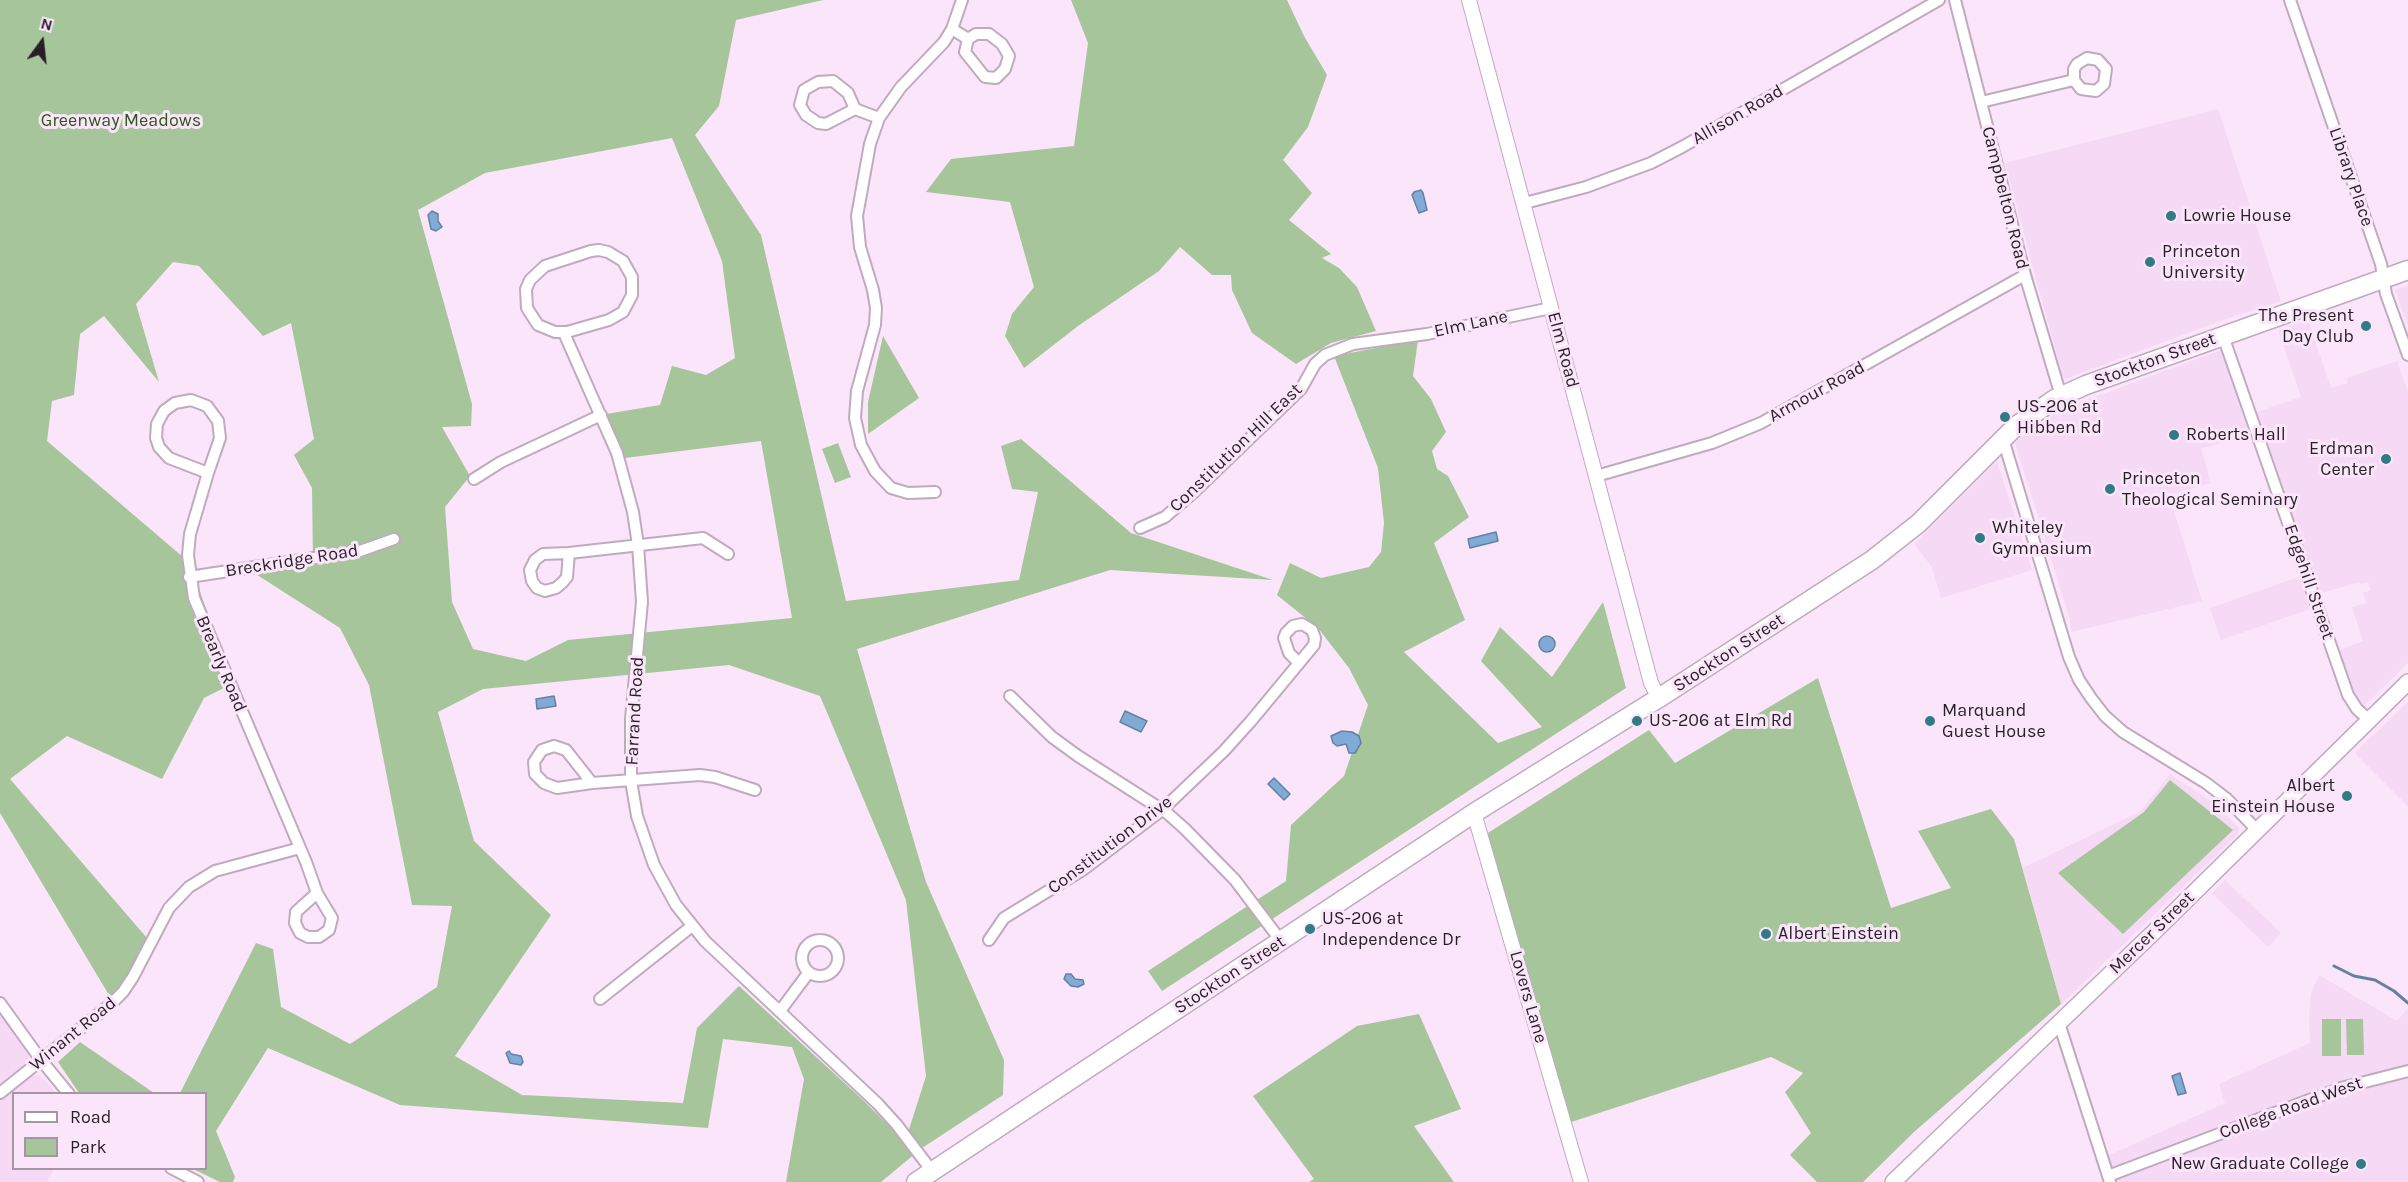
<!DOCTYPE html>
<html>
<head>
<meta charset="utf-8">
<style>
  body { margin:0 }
  #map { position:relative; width:2408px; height:1182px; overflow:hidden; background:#fbe5fa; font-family:Karla,sans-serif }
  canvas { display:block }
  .legend { position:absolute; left:12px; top:1092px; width:195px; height:78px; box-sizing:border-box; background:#fbe5fa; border:2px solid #a696a5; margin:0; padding:8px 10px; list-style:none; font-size:18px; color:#271f26 }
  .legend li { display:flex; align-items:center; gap:12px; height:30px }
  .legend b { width:30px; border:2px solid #a696a5 }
  .north { position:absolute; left:12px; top:12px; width:60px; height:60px; -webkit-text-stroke:4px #fbe5fa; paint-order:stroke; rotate:15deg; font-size:16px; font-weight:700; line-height:24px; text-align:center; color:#271f26 }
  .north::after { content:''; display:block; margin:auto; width:21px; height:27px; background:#271f26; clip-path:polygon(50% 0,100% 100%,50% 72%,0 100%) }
</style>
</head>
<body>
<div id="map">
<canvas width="2408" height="1182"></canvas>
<ul class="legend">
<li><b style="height:8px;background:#fff"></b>Road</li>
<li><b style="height:16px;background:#a6c59a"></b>Park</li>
</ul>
<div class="north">N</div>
</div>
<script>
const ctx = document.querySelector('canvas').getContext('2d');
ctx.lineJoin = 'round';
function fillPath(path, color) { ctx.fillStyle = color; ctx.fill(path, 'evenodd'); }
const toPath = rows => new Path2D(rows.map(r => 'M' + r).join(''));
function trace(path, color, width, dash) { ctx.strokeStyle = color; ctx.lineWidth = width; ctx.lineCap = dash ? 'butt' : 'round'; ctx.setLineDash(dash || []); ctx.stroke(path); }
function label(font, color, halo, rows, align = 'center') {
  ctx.font = font + ' Karla,sans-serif'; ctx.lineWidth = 6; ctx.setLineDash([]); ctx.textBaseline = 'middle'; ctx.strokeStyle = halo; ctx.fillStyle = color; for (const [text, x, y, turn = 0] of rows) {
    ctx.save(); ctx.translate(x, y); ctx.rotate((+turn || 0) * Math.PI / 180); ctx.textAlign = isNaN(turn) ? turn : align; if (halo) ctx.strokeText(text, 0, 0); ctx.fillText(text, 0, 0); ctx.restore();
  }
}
const built = toPath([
  [2218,109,2281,301,2220,321,2065,379,2062,375,2005,163],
  [2408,286,2408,326,2395,290],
  [2308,320,2331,388,2348,383,2347,378,2397,361,2408,392,2408,663,2364,706,2354,696,2339,650,2363,641,2352,607,2366,603,2363,593,2371,590,2368,582,2360,584,2359,582,2319,594,2257,412,2301,397,2278,330],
  [2221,350,2249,434,2201,449,2211,483,2169,495,2202,601,2071,632,2070,619,2015,443,2034,426,2065,408],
  [1997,462,2032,570,1941,598,1932,567,1914,544],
  [2299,577,2310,609,2221,640,2210,608],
  [2408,702,2408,806,2355,753],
  [2170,774,2215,804,2239,828,2238,834,2061,1004,2023,868,2141,811],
  [2225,880,2281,933,2268,947,2212,893],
  [2319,975,2397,1021,2408,1008,2408,1182,2111,1182,2103,1158,2225,1103,2219,1084,2310,1043,2309,1017,2311,994],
  [0,1009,29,1049,30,1053,27,1062,0,1083],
  [39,1075,57,1093,14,1094,14,1168,54,1169,47,1182,0,1182,0,1099,27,1077]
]);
const green = toPath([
  [0,0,823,0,736,20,719,106,695,135,761,235,846,601,1019,580,1038,492,1012,489,1001,446,1021,439,1131,533,1273,580,1110,570,857,649,926,882,1004,1060,1003,1095,922,1148,881,1182,786,1182,804,1079,792,1047,723,1039,708,1128,400,1105,268,1048,216,1131,235,1177,233,1182,220,1182,193,1169,206,1168,206,1094,180,1093,256,943,273,949,281,1007,350,1044,437,987,452,906,412,905,369,685,340,628,251,571,313,562,312,488,294,455,314,439,291,323,263,336,199,266,173,262,136,304,159,382,104,316,80,334,74,395,52,401,47,441,190,563,232,684,204,698,162,779,67,736,10,779,153,945,115,1005,0,813],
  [672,138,722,261,735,358,706,375,672,366,660,405,600,415,617,459,761,441,792,618,568,640,526,661,473,649,452,602,445,507,470,476,442,427,471,426,472,404,418,210,485,173],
  [729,665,820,696,906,900,926,1076,905,1142,863,1100,739,986,697,1028,683,1103,522,1095,455,1056,551,915,474,841,438,712,483,689],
  [1071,0,1287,0,1304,36,1327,75,1308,127,1283,160,1312,193,1289,220,1331,254,1322,258,1339,268,1357,287,1376,331,1331,343,1296,364,1252,333,1232,290,1231,275,1212,275,1180,247,1159,271,1078,326,1024,368,1005,336,1012,314,1034,287,1010,202,926,192,951,159,1074,146,1088,43],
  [883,336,919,398,868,434,868,402],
  [1418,340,1413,376,1431,399,1446,432,1432,451,1437,469,1448,476,1469,517,1434,543,1465,620,1404,652,1498,743,1542,727,1481,661,1500,627,1552,677,1603,602,1626,688,1162,991,1148,971,1286,881,1291,825,1344,776,1368,705,1349,668,1318,628,1277,595,1290,563,1321,578,1369,567,1381,552,1384,523,1378,468,1334,356],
  [838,443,851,477,835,483,822,449],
  [1818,678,1891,908,1951,888,1918,831,1991,809,2014,839,2061,1004,1914,1132,1863,1182,1817,1182,1790,1155,1811,1133,1785,1092,1803,1073,1771,1057,1562,1125,1480,838,1649,730,1675,763],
  [2170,780,2233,830,2123,934,2058,873,2144,812],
  [1419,1014,1461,1109,1414,1126,1454,1182,1309,1182,1314,1179,1253,1096,1357,1026],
  [2322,1019,2341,1019,2341,1056,2322,1056],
  [2346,1019,2363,1019,2364,1055,2347,1055],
  [80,1042,154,1093,79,1093,58,1062]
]);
const water = toPath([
  [1421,190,1423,193,1427,210,1419,213,1412,195,1414,192,1421,190],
  [432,211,438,214,438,221,442,227,436,231,431,229,428,215,432,211],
  [1496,532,1498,541,1470,548,1468,539,1496,532],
  '1539 644a8 8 0 1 1 16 0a8 8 0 1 1-16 0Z',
  [554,696,556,706,537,709,536,699,554,696],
  [1125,711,1147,721,1141,732,1120,722,1125,711],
  [1342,731,1352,732,1359,736,1361,743,1355,753,1349,753,1346,744,1337,746,1333,743,1331,736,1342,731],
  [1274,778,1290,794,1284,800,1268,784,1274,778],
  [1066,974,1071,974,1075,979,1083,980,1084,984,1078,987,1071,986,1064,979,1066,974],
  [509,1051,511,1054,521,1056,523,1062,521,1065,510,1063,506,1053,509,1051],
  [2180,1073,2186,1093,2178,1095,2172,1076,2180,1073]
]);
const stream = toPath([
  [2334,966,2354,976,2375,980,2394,991,2408,1003]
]);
const minor = toPath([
  [1955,0,2025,275,2061,396],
  [2290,0,2381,264,2386,294,2408,355],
  [952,29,968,39,976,34,989,34,1002,44,1009,56,1005,69,996,78,985,77,965,52,968,39],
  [1981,102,2074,80,2081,89,2096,91,2104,84,2106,69,2098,60,2087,58,2077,64,2074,69,2074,80],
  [855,109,826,124,818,123,806,115,800,105,804,90,818,82,833,81,848,93,855,109,879,118],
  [1525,203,1586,187,1651,163,1682,147,1939,0],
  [599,250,608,252,623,261,632,277,632,295,623,312,609,320,567,332,555,332,538,325,527,308,526,289,530,280,545,266,591,251,599,250],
  [564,333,617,453,633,512,638,545,642,602,631,719,631,781,637,816,654,865,676,905,705,941,878,1104,897,1125,932,1171],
  [2223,336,2348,695,2357,709,2369,720],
  [191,400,207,406,218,421,220,438,208,473,169,458,159,447,156,438,157,424,164,411,175,403,191,400],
  [2003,439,2069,657,2079,680,2091,698,2105,716,2123,732,2206,783,2227,799,2257,830],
  [208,473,190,534,188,555,194,598,306,862,317,893,296,912,295,923,300,933,308,937,319,937,329,930,332,918,317,893],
  [1596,476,1712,443,1761,423,2025,275],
  [474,479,501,462,601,415],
  [935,492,908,493,891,488,875,471,861,445,855,418,857,391,875,325,876,308,873,290,860,247,857,216,870,144,879,118,901,87,944,42,952,29,962,0],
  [1140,528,1165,517,1194,492,1301,389,1315,364,1325,355,1353,344,1427,334,1551,308],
  [569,553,567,577,563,582,556,588,545,591,537,588,532,581,530,570,535,560,543,554,569,553,703,538,728,554],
  [189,577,360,551,394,539],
  [1010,696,1052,737,1078,756,1167,813,1185,829,1235,880,1281,941],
  [592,783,557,788,544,783,535,774,534,762,542,750,554,746,566,750,592,783,700,775,715,777,755,790],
  '802 958a18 18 0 1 1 36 0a18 18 0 1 1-36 0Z',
  [989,940,1004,918,1084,869,1162,810,1224,751,1251,721,1314,645,1315,638,1312,630,1302,624,1293,626,1286,633,1284,638,1289,653,1299,663],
  [600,999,692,926],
  [0,1003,41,1060,69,1094],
  [780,1011,809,972],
  [2059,1023,2110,1182],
  [0,1093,110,1005,123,992,133,977,169,908,189,887,215,871,300,848],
  [171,1168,198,1182],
  [2108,1176,2341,1088,2408,1071]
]);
const tertiary = toPath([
  [1469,0,1651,683,1659,698],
  [1474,813,1581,1182]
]);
const secondary = toPath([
  [1893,1182,2155,931,2408,682]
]);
const trunk = toPath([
  [916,1182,1474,813,1659,698,1872,560,1919,523,2016,426,2055,399,2086,385,2408,270]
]);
const markers = [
  [2171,216,6,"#337b84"],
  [2150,262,6,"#337b84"],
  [2366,326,6,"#337b84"],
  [2005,417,6,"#337b84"],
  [2174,435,6,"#337b84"],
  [2386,459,6,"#337b84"],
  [2110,489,6,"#337b84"],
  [1980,538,6,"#337b84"],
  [1637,721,6,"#337b84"],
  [1930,721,6,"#337b84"],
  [2347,796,6,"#337b84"],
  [1310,929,6,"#337b84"],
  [1766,934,6,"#337b84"],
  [2361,1164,6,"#337b84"]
];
const streetNames = [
  ["Allison Road",1738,115,-30],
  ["Library Place",2351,177,71],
  ["Campbelton Road",2005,198,76],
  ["Elm Lane",1471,324,-12],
  ["Elm Road",1563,350,75],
  ["Stockton Street",2155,360,-20],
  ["Armour Road",1817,392,-29],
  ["Constitution Hill East",1236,448,-44],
  ["Breckridge Road",292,561,-9],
  ["Edgehill Street",2309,582,71],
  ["Stockton Street",1729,653,-33],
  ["Brearly Road",221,664,67],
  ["Farrand Road",635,711,-87],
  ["Constitution Drive",1110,845,-37],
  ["Mercer Street",2152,933,-44],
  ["Stockton Street",1230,975,-33],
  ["Lovers Lane",1528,997,74],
  ["Winant Road",73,1034,-39],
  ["College Road West",2291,1108,-20]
];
const parkNames = [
  ["Greenway Meadows",121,121]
];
const poiNames = [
  ["Lowrie House",2183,216],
  ["Princeton",2162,252],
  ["University",2162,273],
  ["The Present",2354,316,"right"],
  ["Day Club",2354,337,"right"],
  ["US-206 at",2017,407],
  ["Hibben Rd",2017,428],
  ["Roberts Hall",2186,435],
  ["Erdman",2374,449,"right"],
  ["Center",2374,470,"right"],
  ["Princeton",2122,479],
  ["Theological Seminary",2122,500],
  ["Whiteley",1992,528],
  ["Gymnasium",1992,549],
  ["Marquand",1942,711],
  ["Guest House",1942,732],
  ["US-206 at Elm Rd",1649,721],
  ["Albert",2335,786,"right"],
  ["Einstein House",2335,807,"right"],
  ["US-206 at",1322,919],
  ["Independence Dr",1322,940],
  ["Albert Einstein",1778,934],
  ["New Graduate College",2349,1164,"right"]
];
fillPath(built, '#f6d9f5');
fillPath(green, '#a6c59a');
fillPath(water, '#80abd6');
trace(water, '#6581a1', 1.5);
trace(stream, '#6581a1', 3);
trace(minor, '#c0aabe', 14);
trace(tertiary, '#c0aabe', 16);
trace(secondary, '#c0aabe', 18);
trace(trunk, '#c0aabe', 21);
trace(minor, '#fff', 10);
trace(tertiary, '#fff', 14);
trace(secondary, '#fff', 15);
trace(trunk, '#fff', 18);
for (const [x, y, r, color] of markers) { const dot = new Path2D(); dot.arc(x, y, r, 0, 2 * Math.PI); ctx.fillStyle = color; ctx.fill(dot); trace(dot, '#fbe5fa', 2); }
label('18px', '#271f26', '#fbe5fa', streetNames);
label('18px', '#2c5915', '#fbe5fa', parkNames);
label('18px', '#271f26', '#fbe5fa', poiNames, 'left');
</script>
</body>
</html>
